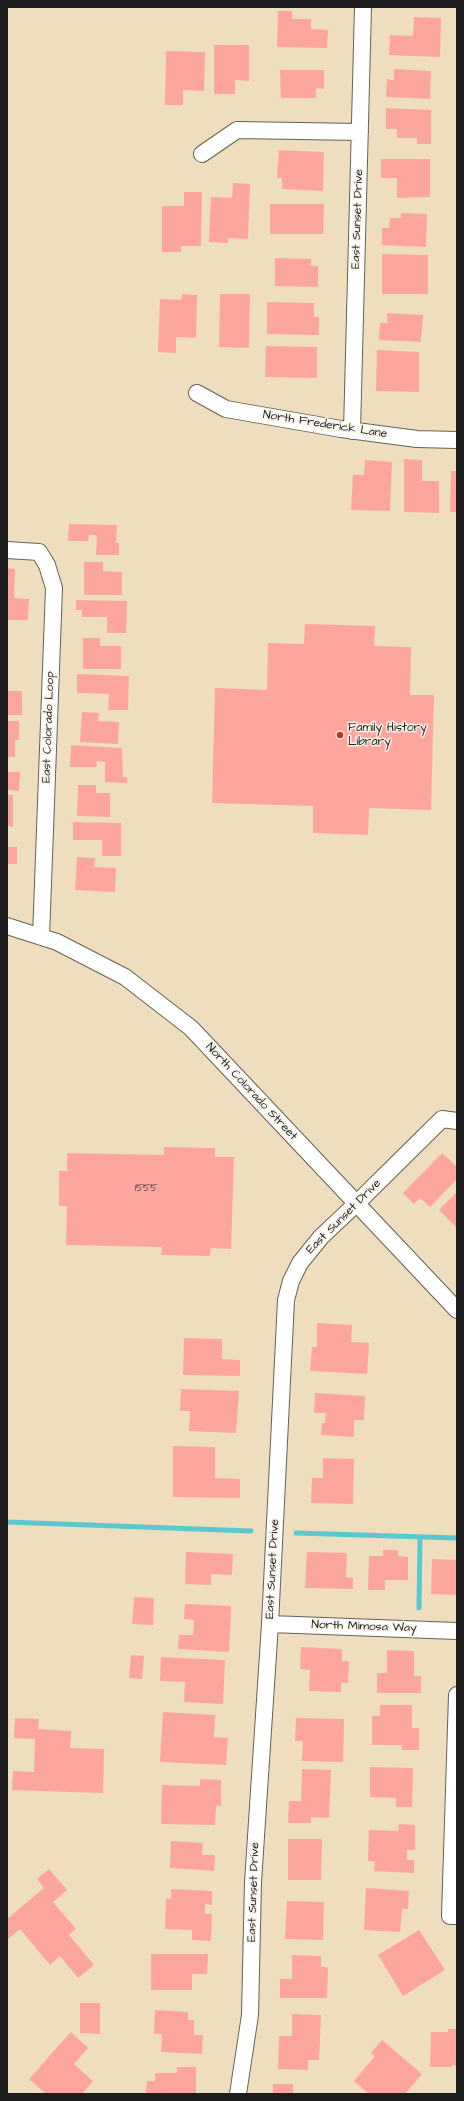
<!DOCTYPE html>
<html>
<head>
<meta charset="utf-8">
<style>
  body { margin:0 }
  #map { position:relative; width:464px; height:2101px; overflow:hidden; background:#eedebd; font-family:"Architects Daughter",sans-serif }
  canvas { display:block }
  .frame { position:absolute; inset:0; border:8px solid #1c1c1c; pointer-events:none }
</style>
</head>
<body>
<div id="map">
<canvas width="464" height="2101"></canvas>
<div class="frame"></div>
</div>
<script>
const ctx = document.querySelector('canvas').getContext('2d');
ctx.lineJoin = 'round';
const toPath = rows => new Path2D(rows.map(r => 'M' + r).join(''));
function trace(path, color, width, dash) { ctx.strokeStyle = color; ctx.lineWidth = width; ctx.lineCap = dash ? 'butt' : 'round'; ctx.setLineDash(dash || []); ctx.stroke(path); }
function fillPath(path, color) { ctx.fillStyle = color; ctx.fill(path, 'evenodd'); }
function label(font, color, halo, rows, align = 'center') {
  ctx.font = font + ' "Architects Daughter",sans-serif'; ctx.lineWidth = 3; ctx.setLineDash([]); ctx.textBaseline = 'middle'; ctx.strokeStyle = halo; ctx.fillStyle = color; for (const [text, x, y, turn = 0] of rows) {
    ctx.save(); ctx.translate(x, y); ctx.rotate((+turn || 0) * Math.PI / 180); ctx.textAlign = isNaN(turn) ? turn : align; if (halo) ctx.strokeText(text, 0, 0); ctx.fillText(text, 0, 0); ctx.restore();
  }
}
const stream = toPath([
  [7,1522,251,1531],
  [296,1533,457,1538],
  [419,1608,420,1537]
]);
const building = toPath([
  [278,11,292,11,292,19,311,19,311,29,328,30,327,48,277,47],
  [414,17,441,18,440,57,389,55,390,35,413,36],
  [214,45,249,45,249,81,235,80,235,94,214,94],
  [166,51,205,52,204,91,183,90,183,105,165,105],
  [394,69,431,71,430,99,386,97,387,79,394,80],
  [280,70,324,70,324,89,316,88,316,98,281,98],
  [386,108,431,110,431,144,417,144,417,138,397,138,397,129,386,129],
  [279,150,324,152,323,191,282,189,282,178,277,178],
  [381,159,430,159,430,197,397,198,397,178,381,178],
  [233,183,250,184,248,239,228,238,228,243,209,242,211,197,232,198],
  [184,192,202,192,201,246,181,246,181,252,162,252,162,206,184,206],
  [270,204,324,204,323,234,270,234],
  [401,213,427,214,426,247,382,245,382,228,389,228,390,218,401,218],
  [382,254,428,255,428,294,382,294],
  [275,258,311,259,311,266,318,266,318,287,275,286],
  [182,294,197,295,196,338,176,337,176,353,158,352,160,299,181,300],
  [220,294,250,294,249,348,219,347],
  [267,302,314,303,314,317,319,317,319,335,267,334],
  [387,313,423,315,421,342,379,340,380,323,387,323],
  [266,346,317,347,317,378,265,377],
  [377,350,419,352,419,392,376,391],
  [404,459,422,460,422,481,439,481,439,513,404,512],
  [365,460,392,462,390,511,351,510,353,475,364,475],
  [451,471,457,471,457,512,450,512],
  [69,524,117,525,116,543,119,543,119,555,96,555,97,535,89,535,88,541,68,541],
  [84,562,103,562,103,571,122,572,122,595,84,595],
  [7,568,15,569,14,598,29,599,28,620,7,620],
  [76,600,127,601,126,633,107,633,107,617,82,617,82,610,76,610],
  [305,624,375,626,374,646,411,647,410,695,434,695,431,810,369,808,368,835,313,833,313,806,212,803,215,688,267,690,268,643,304,644],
  [83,638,100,638,100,646,121,646,121,669,83,669],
  [77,674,129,676,128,710,108,710,109,694,77,693],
  [7,691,22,691,22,715,7,715],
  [82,712,99,713,98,721,119,722,118,744,80,742],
  [7,721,19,721,19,740,15,740,15,757,7,757],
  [71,745,122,748,123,777,127,777,127,783,105,782,105,762,96,761,97,767,70,767],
  [7,772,20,772,19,791,7,790],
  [78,785,96,785,96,793,110,793,110,817,77,816],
  [7,795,13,795,13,827,7,826],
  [73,822,121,823,121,856,102,856,102,840,73,840],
  [7,847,17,847,17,864,7,864],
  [77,857,95,858,94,867,116,868,115,892,75,890],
  [164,1147,215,1148,215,1157,234,1157,231,1249,211,1248,210,1256,161,1255,162,1247,66,1245,67,1206,59,1206,59,1171,67,1171,67,1153,164,1155],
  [442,1153,457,1167,457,1179,430,1207,420,1198,414,1204,403,1193],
  [457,1192,457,1228,439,1210],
  [317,1323,352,1325,351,1342,369,1343,367,1374,310,1371,312,1347,317,1347],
  [184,1338,222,1339,222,1359,240,1360,240,1376,183,1375],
  [181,1389,239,1391,236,1433,189,1431,190,1411,180,1411],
  [315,1393,365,1396,364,1420,354,1420,354,1437,321,1435,322,1423,325,1423,326,1413,314,1413],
  [173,1446,215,1447,215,1478,240,1479,240,1498,173,1497],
  [323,1458,354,1459,353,1504,311,1503,312,1478,323,1478],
  [383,1550,398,1550,398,1556,408,1557,408,1580,385,1580,385,1590,368,1590,369,1556,383,1556],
  [186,1552,233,1554,232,1575,211,1574,211,1585,185,1584],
  [307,1552,347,1553,346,1577,353,1578,353,1589,305,1588],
  [432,1559,457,1560,457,1595,431,1594],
  [134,1597,154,1598,153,1625,132,1624],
  [185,1604,231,1606,229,1652,178,1649,179,1635,193,1635,194,1620,184,1619],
  [301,1647,342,1649,342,1661,349,1661,348,1683,341,1683,341,1692,309,1691,310,1670,300,1669],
  [387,1650,414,1651,414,1676,421,1676,421,1693,377,1693,377,1673,387,1673],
  [131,1655,144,1656,142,1679,129,1678],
  [161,1657,225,1660,223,1704,184,1702,185,1682,160,1681],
  [380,1705,412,1705,412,1728,419,1728,419,1750,402,1750,402,1745,372,1745,372,1716,380,1716],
  [163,1712,215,1715,214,1737,228,1738,226,1765,160,1762],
  [15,1718,39,1719,38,1729,71,1731,70,1748,104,1749,103,1793,12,1790,13,1771,34,1772,35,1739,14,1738],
  [296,1718,344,1719,343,1762,302,1761,303,1741,295,1741],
  [370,1767,413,1768,412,1807,396,1807,396,1798,370,1797],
  [302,1769,331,1770,329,1818,311,1817,311,1823,288,1823,289,1801,301,1801],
  [200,1779,221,1780,221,1806,216,1805,215,1825,161,1824,162,1785,200,1786],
  [399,1824,415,1825,415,1850,407,1850,407,1860,414,1860,414,1873,374,1871,375,1861,368,1861,369,1830,398,1831],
  [288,1839,322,1839,321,1880,288,1880],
  [171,1841,203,1843,202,1855,215,1855,214,1871,170,1868],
  [49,1869,67,1890,53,1902,76,1929,69,1935,94,1965,78,1978,60,1956,50,1965,20,1929,7,1940,7,1919,44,1888,37,1879],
  [366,1888,409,1891,408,1909,402,1909,400,1932,364,1930],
  [171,1889,212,1891,212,1905,205,1904,205,1914,212,1914,211,1941,192,1940,192,1930,165,1929,166,1899,171,1899],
  [287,1901,324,1902,323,1940,285,1939],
  [419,1930,445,1970,403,1996,378,1955],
  [151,1954,208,1954,207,1974,192,1974,192,1990,151,1990],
  [292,1955,321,1956,321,1967,328,1967,327,1998,280,1998,280,1979,292,1979],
  [80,2003,100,2003,100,2034,80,2033],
  [155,2010,188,2012,188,2020,194,2020,194,2035,203,2035,202,2054,161,2052,162,2034,154,2034],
  [292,2014,321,2015,319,2060,308,2060,308,2070,278,2069,279,2036,292,2036],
  [448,2029,457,2029,457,2066,452,2065,452,2067,430,2067,431,2032,448,2032],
  [71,2032,88,2048,74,2064,93,2081,82,2094,46,2094,29,2079],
  [382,2040,422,2074,405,2094,369,2094,354,2081,375,2056,371,2053],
  [177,2067,196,2067,196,2094,146,2094,147,2081,155,2081,155,2073,177,2073],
  [273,2084,293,2084,293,2094,273,2094]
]);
const minor = toPath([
  [202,154,237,130,360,132],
  [197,393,226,409,341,429,417,439,457,440],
  [352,431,363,7],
  [7,550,39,552,47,565,54,588,41,937],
  [7,926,57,942,125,977,191,1028,457,1310],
  [270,1624,457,1631],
  [457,1695,450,1916,457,1916],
  [238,2094,250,2015,253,1882,270,1624,286,1300,291,1281,300,1263,321,1237,357,1203,442,1119,457,1121]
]);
const markers = [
  [340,735,4,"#c8321e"]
];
const numberNames = [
  ["1555",146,1189]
];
const streetNames = [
  ["East Sunset Drive",358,219,-88],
  ["North Frederick Lane",325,425,9],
  ["East Colorado Loop",49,727,-88],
  ["North Colorado Street",251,1092,47],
  ["East Sunset Drive",344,1217,-45],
  ["East Sunset Drive",273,1569,-87],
  ["North Mimosa Way",364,1627,2],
  ["East Sunset Drive",254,1892,-88]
];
const poiNames = [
  ["Family History",348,728],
  ["Library",348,742]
];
trace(stream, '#5ac8cf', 5);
fillPath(building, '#fda69e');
trace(minor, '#666054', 18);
trace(minor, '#fff', 16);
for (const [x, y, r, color] of markers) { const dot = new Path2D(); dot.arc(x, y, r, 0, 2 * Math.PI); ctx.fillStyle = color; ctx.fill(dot); trace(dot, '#f7f3e8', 1.5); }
label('10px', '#543e3c', null, numberNames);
label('12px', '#1c1c1c', '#f7f3e8', streetNames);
label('12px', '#1c1c1c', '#f7f3e8', poiNames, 'left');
</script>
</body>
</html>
